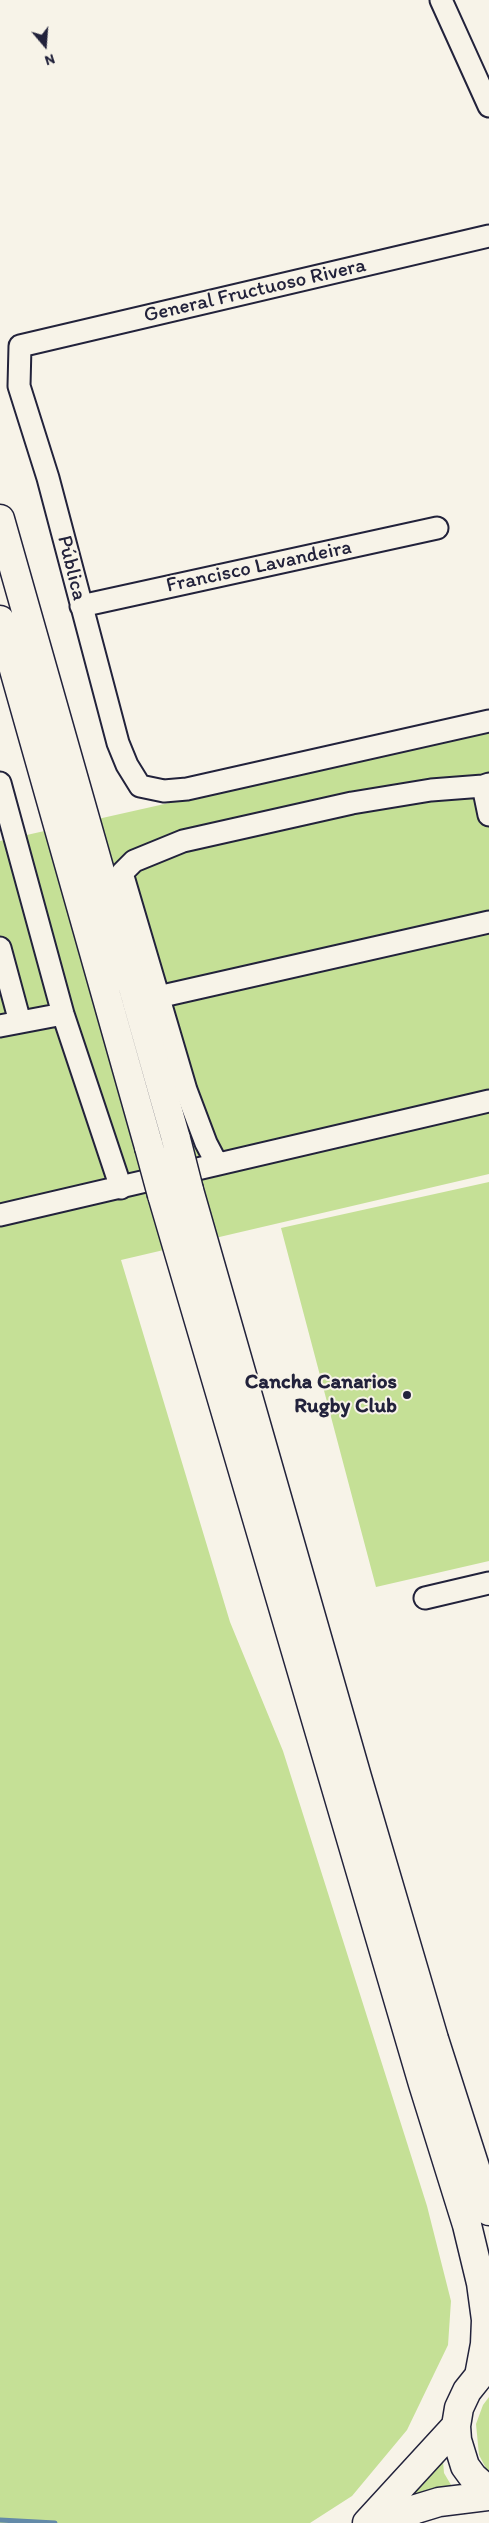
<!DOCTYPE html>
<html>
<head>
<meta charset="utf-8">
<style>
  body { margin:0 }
  #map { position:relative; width:489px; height:2523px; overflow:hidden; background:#f7f3e8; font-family:Itim,sans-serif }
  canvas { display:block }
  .north { position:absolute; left:20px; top:20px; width:50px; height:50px; -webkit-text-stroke:4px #f7f3e8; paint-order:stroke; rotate:162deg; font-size:14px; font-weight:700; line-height:20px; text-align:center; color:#22223b }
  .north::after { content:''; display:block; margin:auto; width:18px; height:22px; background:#22223b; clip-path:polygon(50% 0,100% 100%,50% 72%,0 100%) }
</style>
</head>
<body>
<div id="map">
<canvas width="489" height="2523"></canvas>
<div class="north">N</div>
</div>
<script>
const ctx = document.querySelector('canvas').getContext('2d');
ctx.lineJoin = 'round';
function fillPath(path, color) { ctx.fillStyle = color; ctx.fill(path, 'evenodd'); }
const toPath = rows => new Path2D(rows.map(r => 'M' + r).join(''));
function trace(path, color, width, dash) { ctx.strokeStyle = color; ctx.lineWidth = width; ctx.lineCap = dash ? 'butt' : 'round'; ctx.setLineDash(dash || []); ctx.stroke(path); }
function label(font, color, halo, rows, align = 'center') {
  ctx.font = font + ' Itim,sans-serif'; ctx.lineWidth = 4; ctx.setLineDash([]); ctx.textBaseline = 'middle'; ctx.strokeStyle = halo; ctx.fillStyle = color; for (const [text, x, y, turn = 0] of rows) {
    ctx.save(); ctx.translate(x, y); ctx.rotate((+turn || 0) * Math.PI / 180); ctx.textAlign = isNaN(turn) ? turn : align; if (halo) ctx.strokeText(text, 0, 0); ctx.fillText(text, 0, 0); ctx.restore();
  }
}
const green = toPath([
  [489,731,489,1174,121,1260,230,1622,283,1751,427,2206,451,2301,448,2345,407,2430,352,2496,310,2523,0,2523,0,841],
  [489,1182,489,1561,376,1587,281,1228],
  [489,2397,489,2474,479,2455,476,2424,483,2405],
  [443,2461,444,2473,454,2490,430,2490,404,2497,418,2486]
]);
const stream = toPath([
  [0,2520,55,2523]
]);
const minor = toPath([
  [441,0,489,106],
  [489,236,20,346,19,386,48,478,118,743,127,765,140,786,164,791,187,789,489,721],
  [81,606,437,528],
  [0,783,63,1014,121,1188],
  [489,784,483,786,489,815],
  [0,948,20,1022],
  [158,997,489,922],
  [0,1026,63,1014],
  [217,1164,206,1143,186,1090,122,873,134,861,183,841,352,803,431,790,483,786],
  [0,1215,489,1101],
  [425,1598,489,1583]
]);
const highway = toPath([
  [0,519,176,1139],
  [0,620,149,1147],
  [189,1190,357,1777,434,2039,489,2211],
  [162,1195,423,2084,467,2225,481,2283,486,2320,485,2344,479,2376],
  [489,2368,479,2376,467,2391,459,2408,456,2426,457,2440,465,2466,473,2477,489,2491],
  [367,2523,456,2426],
  [387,2523,416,2509,439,2502,489,2496]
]);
const highwayBridge = toPath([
  [176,1139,189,1190],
  [149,1147,162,1195]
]);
const markers = [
  [407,1395,5,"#22223b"]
];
const streetNames = [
  ["General Fructuoso Rivera",255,291,-13],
  ["Francisco Lavandeira",259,567,-12],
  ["Pública",71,568,76]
];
const poiNames = [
  ["Cancha Canarios",397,1383],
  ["Rugby Club",397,1407]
];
fillPath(green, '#c5e096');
trace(stream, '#638aa8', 5);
trace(minor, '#22223b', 25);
trace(highway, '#22223b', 31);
trace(minor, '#f7f3e8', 21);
trace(highway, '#f7f3e8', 28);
trace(highwayBridge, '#22223b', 31, []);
trace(highwayBridge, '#f7f3e8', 28);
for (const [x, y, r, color] of markers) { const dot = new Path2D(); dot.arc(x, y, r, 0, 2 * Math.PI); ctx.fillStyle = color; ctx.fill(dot); trace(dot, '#f7f3e8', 2); }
label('21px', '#22223b', '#f7f3e8', streetNames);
label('bold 21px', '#22223b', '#f7f3e8', poiNames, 'right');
</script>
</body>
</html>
